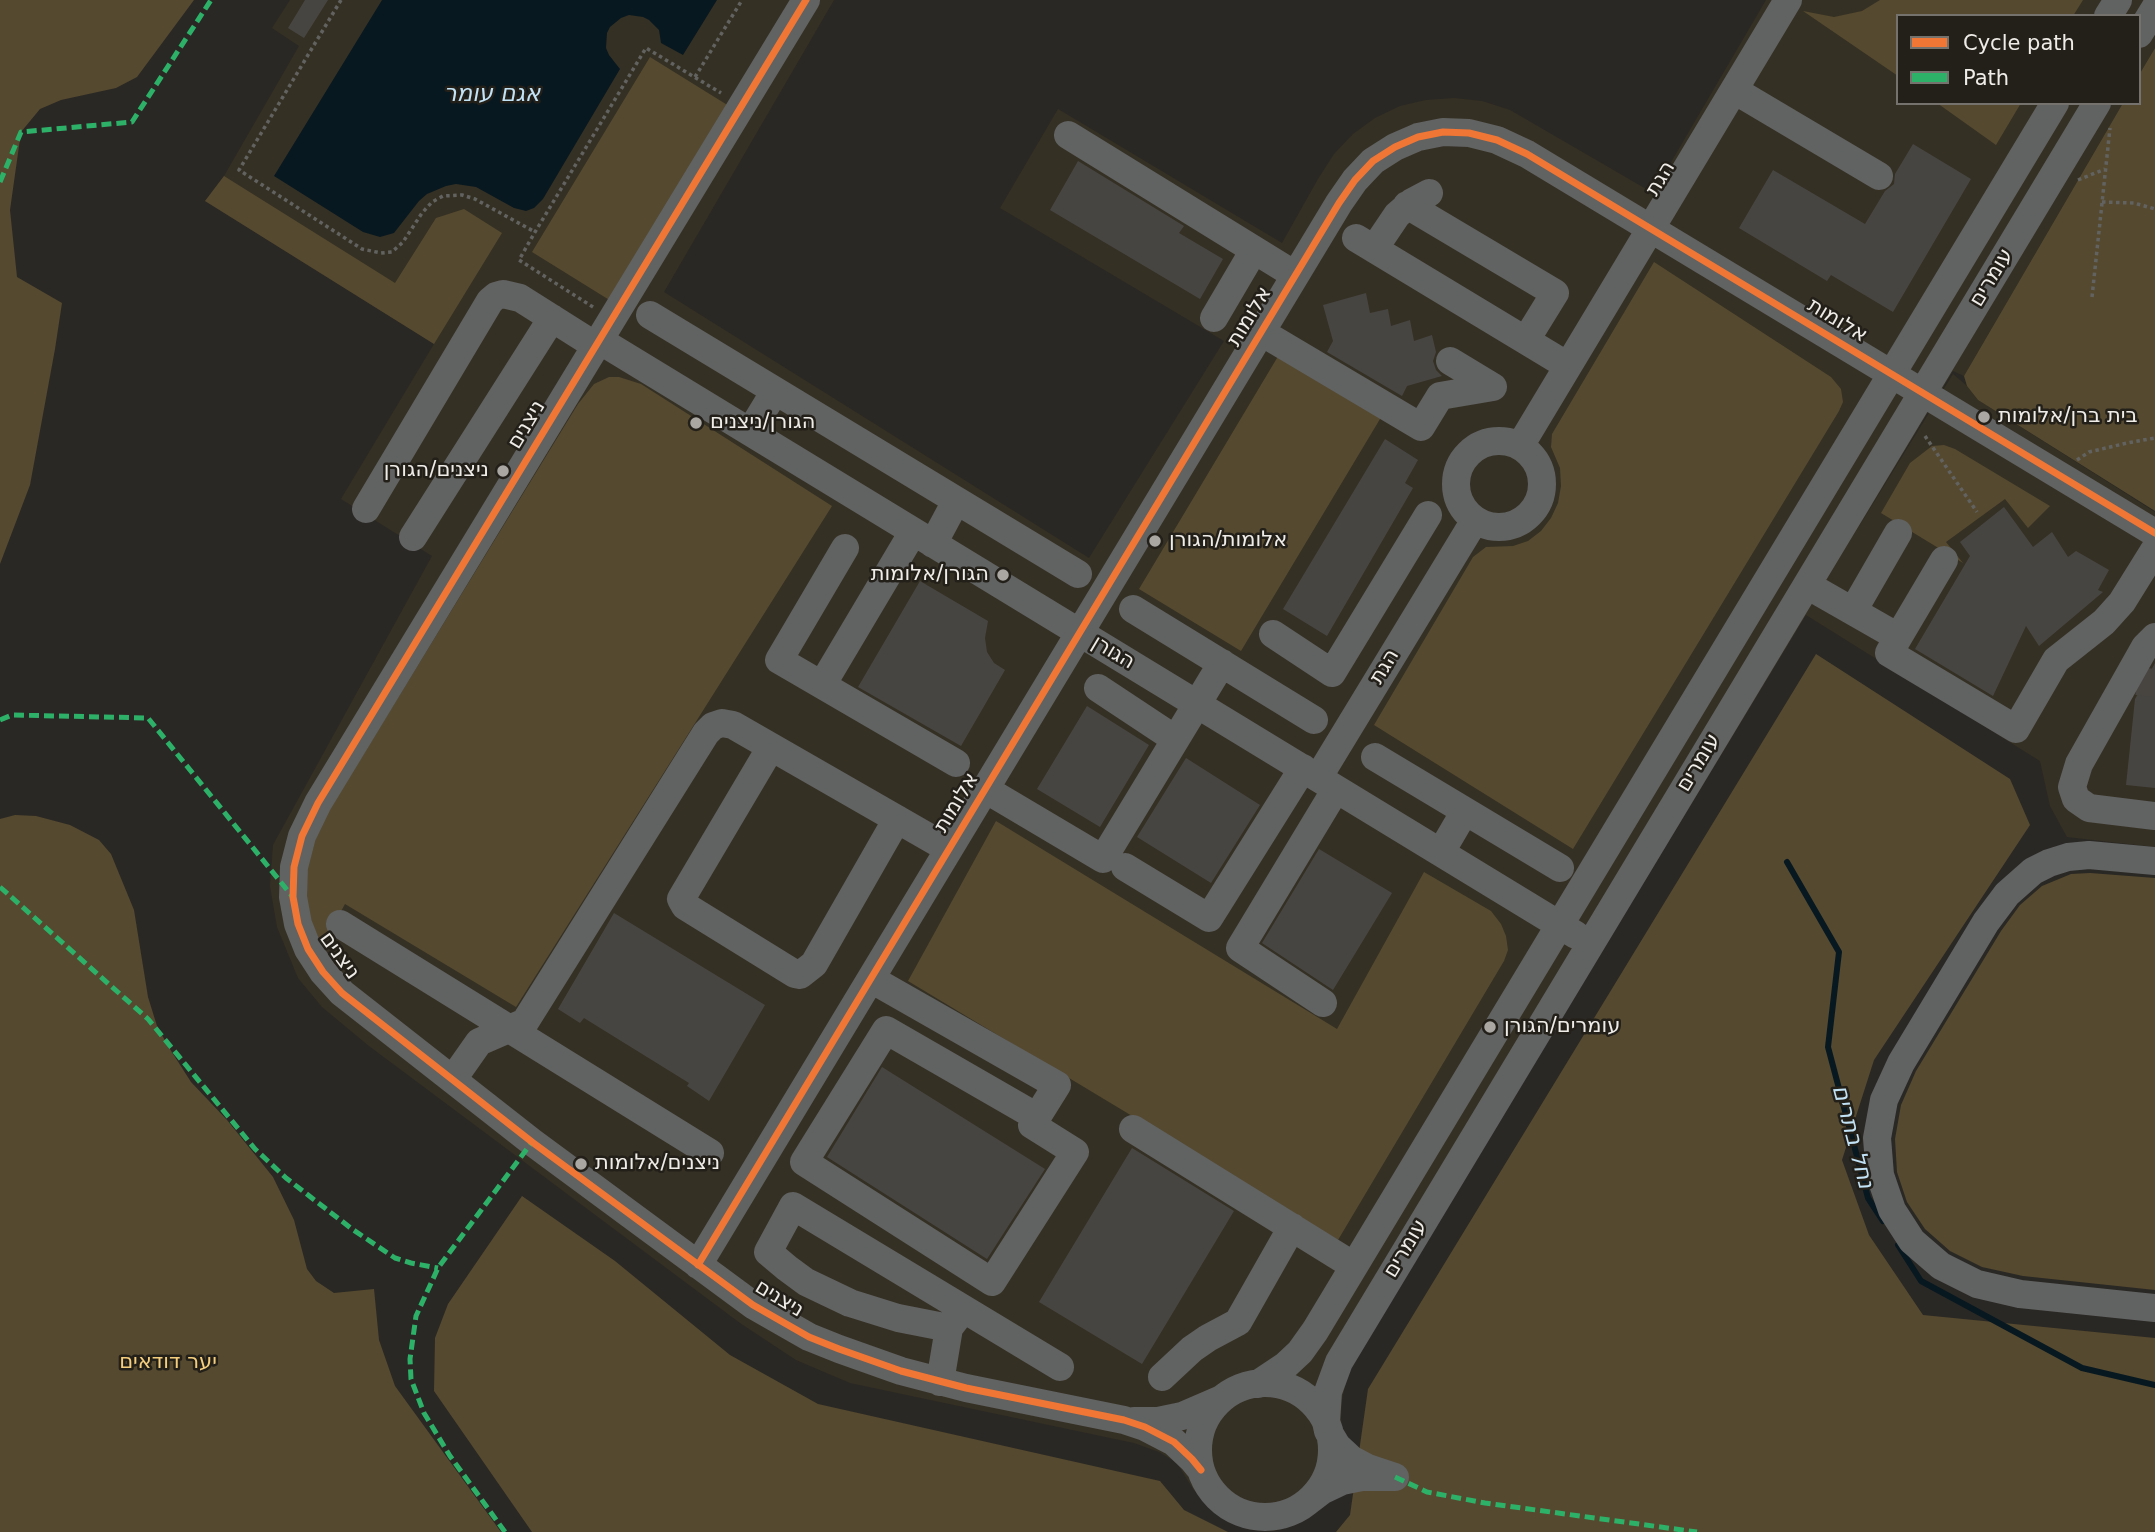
<!DOCTYPE html>
<html>
<head>
<meta charset="utf-8">
<style>
  body { margin:0 }
  #map { position:relative; width:2155px; height:1532px; overflow:hidden; background:#2a2824; font-family:"DejaVu Sans",sans-serif }
  canvas { display:block }
  .legend { position:absolute; left:1896px; top:14px; width:245px; height:91px; box-sizing:border-box; background:#231f19; border:2px solid #75716c; margin:0; padding:9px 12px; list-style:none; font-size:21px; color:#efece8 }
  .legend li { display:flex; align-items:center; gap:14px; height:35px }
  .legend b { width:35px; border:2px solid #75716c }
</style>
</head>
<body>
<div id="map">
<canvas width="2155" height="1532"></canvas>
<ul class="legend">
<li><b style="height:9px;background:#f07635"></b>Cycle path</li>
<li><b style="height:9px;background:#2db169"></b>Path</li>
</ul>
</div>
<script>
const ctx = document.querySelector('canvas').getContext('2d');
ctx.lineJoin = 'round';
function fillPath(path, color) { ctx.fillStyle = color; ctx.fill(path, 'evenodd'); }
const toPath = rows => new Path2D(rows.map(r => 'M' + r).join(''));
function trace(path, color, width, dash) { ctx.strokeStyle = color; ctx.lineWidth = width; ctx.lineCap = dash ? 'butt' : 'round'; ctx.setLineDash(dash || []); ctx.stroke(path); }
function label(font, color, halo, rows, align = 'center') {
  ctx.font = font + ' "DejaVu Sans","Noto Sans Hebrew",sans-serif'; ctx.lineWidth = 5; ctx.setLineDash([]); ctx.textBaseline = 'middle'; ctx.strokeStyle = halo; ctx.fillStyle = color; for (const [text, x, y, turn = 0] of rows) {
    ctx.save(); ctx.translate(x, y); ctx.rotate((+turn || 0) * Math.PI / 180); ctx.textAlign = isNaN(turn) ? turn : align; if (halo) ctx.strokeText(text, 0, 0); ctx.fillText(text, 0, 0); ctx.restore();
  }
}
const built = toPath([
  [290,0,834,0,664,292,1089,558,1224,341,1000,208,1058,109,1282,243,1318,179,1334,154,1353,134,1375,118,1400,106,1426,100,1454,98,1482,101,1510,110,1653,193,1766,0,2155,0,2155,48,2139,75,2139,16,1898,16,1898,103,2123,103,1964,376,1953,371,1852,538,1953,374,1967,386,1978,400,2155,512,2155,847,2067,837,2050,806,2040,761,1806,615,1348,1371,1342,1400,1341,1418,1345,1448,1341,1480,1314,1512,1295,1525,1274,1531,1252,1530,1231,1523,1212,1510,1193,1489,1177,1463,1159,1452,1134,1443,850,1383,796,1360,740,1323,369,1046,322,1007,298,978,277,927,270,886,273,845,432,556,341,499,434,344,205,201,224,176,299,46,272,28]
]);
const green = toPath([
  [0,0,194,0,137,77,116,88,61,100,40,109,21,132,10,210,17,277,62,303,55,349,30,485,0,564],
  [1880,0,2083,0,2073,16,1898,16,1898,76,1803,11,1834,17,1862,11],
  [2155,48,2155,511,1978,400,1967,386,1964,376,2123,103,2139,103,2139,75],
  [650,57,729,106,611,301,532,252],
  [1937,103,2021,103,1996,145],
  [224,176,395,283,436,218,464,209,502,233,434,344,205,201],
  [1654,262,1831,377,1841,389,1843,402,1839,411,1573,849,1374,725,1473,557,1486,547,1513,546,1528,541,1541,531,1551,518,1558,503,1561,486,1560,468,1551,447,1552,434],
  [1280,353,1383,414,1241,651,1139,589],
  [609,377,619,377,641,384,832,506,516,1007,345,904,322,946,309,917,305,886,310,852,325,817,578,404,594,384],
  [1944,445,1955,449,2050,506,2028,528,2005,499,1946,542,1963,563,1881,513,1910,463,1932,446],
  [1816,654,2010,779,2030,825,1874,1060,1842,1160,1869,1235,1923,1315,2155,1338,2155,1532,1336,1532,1350,1515,1368,1389],
  [15,815,36,816,70,825,99,840,111,854,134,910,148,997,157,1026,168,1046,191,1082,227,1120,273,1177,294,1220,307,1269,316,1281,334,1293,374,1289,379,1340,395,1386,501,1532,0,1532,0,819],
  [996,821,1337,1029,1424,872,1491,911,1501,924,1506,936,1508,950,1504,961,1338,1240,908,981],
  [2090,873,2155,878,2155,1290,2023,1276,1982,1267,1950,1251,1925,1229,1907,1202,1897,1172,1895,1139,1901,1105,1916,1071,2001,931,2020,905,2042,886,2071,874],
  [522,1196,615,1261,730,1355,818,1404,1160,1481,1184,1510,1228,1532,532,1532,434,1391,435,1338,448,1304]
]);
const water = toPath([
  [382,0,717,0,683,55,661,43,659,30,649,20,643,17,629,15,621,18,610,27,607,33,606,48,609,55,620,69,543,199,534,208,526,211,514,208,476,187,456,184,446,186,427,194,419,201,394,233,380,237,363,232,274,176]
]);
const stream = toPath([
  [1787,862,1839,952,1828,1047,1868,1198,1883,1221],
  [1898,1245,1921,1281,2082,1368,2155,1385]
]);
const building = toPath([
  [305,0,328,0,304,38,288,28],
  [1913,144,1971,179,1893,312,1831,275,1827,281,1739,228,1773,170,1865,224,1885,191,1894,184,1895,174],
  [1078,161,1184,226,1179,233,1223,259,1200,299,1050,210],
  [1366,293,1370,313,1388,309,1391,326,1410,320,1414,341,1432,335,1436,352,1433,361,1436,370,1442,376,1407,386,1402,396,1327,352,1333,341,1323,305],
  [1385,439,1418,460,1405,483,1413,488,1327,636,1283,609],
  [2004,507,2033,547,2052,532,2068,557,2076,551,2109,570,2098,590,2103,592,2039,646,2026,626,1993,696,1915,649,1970,556,1960,542],
  [920,581,988,621,985,638,987,652,994,663,1005,670,961,746,858,687],
  [2155,663,2155,788,2126,785,2135,699],
  [1087,706,1149,745,1100,827,1037,789],
  [1186,758,1260,805,1211,883,1137,837],
  [1319,849,1392,893,1333,990,1262,943],
  [614,913,765,1005,709,1101,687,1086,689,1083,584,1018,580,1023,558,1009],
  [882,1067,1045,1169,987,1259,827,1157],
  [1132,1148,1234,1211,1142,1364,1039,1302]
]);
const minorTunnel = toPath([
  [2137,681,2155,683]
]);
const path = toPath([
  [341,0,239,170,362,249,381,253,392,252,403,242,422,213,432,202,443,196,462,195,475,199,535,232],
  [695,77,742,0],
  [2078,180,2105,169],
  [2102,202,2134,203,2155,209],
  [2092,297,2110,128],
  [593,307,519,260,535,232,646,48,721,93],
  [1925,436,1977,512],
  [2077,460,2089,452,2127,443,2155,438]
]);
const minor = toPath([
  [806,0,318,803,302,836,294,867,293,897,298,924,308,949,323,972,342,993,532,1142,753,1305,809,1337,839,1349,901,1371,966,1388,1124,1420,1145,1427,1174,1442,1192,1459,1201,1470],
  [2108,16,2118,0],
  [2139,34,2155,8],
  [1734,90,1879,176],
  [1068,135,1295,275],
  [1407,205,1555,293,1526,340],
  [1356,238,1568,366],
  [1374,249,1397,215,1412,202,1429,193],
  [650,315,1078,574],
  [1214,318,1254,250],
  [1261,332,1421,427,1440,396,1493,387,1450,361],
  [599,340,1576,935],
  [750,432,775,391],
  '1456 484a43 43 0 1 1 86 0a43 43 0 1 1-86 0Z',
  [1520,446,1788,0],
  [366,509,490,301,496,296,503,294,520,298,596,346],
  [413,537,552,318],
  [933,544,956,501],
  [845,548,779,660,956,763],
  [1944,560,1889,653,2016,729,2056,660,2104,622,2122,602,2155,549],
  [1807,585,1898,637],
  [1133,609,1314,720],
  [1853,611,1898,533],
  [1273,634,1332,673,1428,515],
  [2155,637,2145,647,2079,764,2072,787,2076,799,2089,808,2155,816],
  [822,685,913,532],
  [1098,688,1175,739],
  [771,747,681,899,685,906,795,974,800,975,814,964,897,819],
  [1375,757,1560,868],
  [1318,778,1475,520],
  [985,789,1103,859,1222,663],
  [1441,852,1465,811],
  [2155,861,2089,855,2068,857,2049,863,2033,871,2007,894,1986,922,1901,1063,1884,1100,1877,1138,1880,1175,1892,1210,1912,1241,1941,1266,1977,1284,2020,1294,2155,1308],
  [1125,867,1209,918,1303,768],
  [340,924,710,1153],
  [871,979,1057,1085,1032,1125,1075,1152,992,1282,804,1162,886,1030,1037,1117],
  [1323,1003,1240,948,1336,789],
  [453,1079,479,1042,525,1022,706,733,713,726,722,723,733,725,949,849],
  [1133,1129,1354,1266],
  [698,1265,1339,203,1355,180,1373,161,1395,147,1418,137,1443,132,1469,133,1497,140,1527,154,2155,533],
  [949,1328,898,1318,850,1303,806,1282,787,1268,768,1252,793,1206,1060,1367],
  [1162,1377,1192,1349,1208,1338,1238,1322,1292,1227],
  [940,1382,949,1328,959,1315],
  '1198 1450a67 67 0 1 1 134 0a67 67 0 1 1-134 0Z',
  [1258,1384,1285,1366,1300,1352,1315,1331,2055,103],
  [1134,1421,1158,1421,1182,1416,1219,1400],
  [1306,1503,1323,1490,1342,1481,1362,1477,1395,1477,1368,1468,1351,1459,1337,1446,1328,1431,1326,1422,1328,1392,1339,1362,2097,103]
]);
const quiet = toPath([
  [0,182,21,132,132,122,211,0],
  [0,720,12,715,148,718,292,896],
  [0,887,148,1019,255,1149,286,1178,352,1229,395,1258,411,1263,438,1268],
  [1395,1477,1427,1492,1485,1503,1697,1532],
  [505,1532,450,1456,424,1413,411,1379,410,1359,416,1316,438,1268,532,1142]
]);
const cycleway = toPath([
  [806,0,318,803,302,836,294,867,293,897,298,924,308,949,323,972,342,993,532,1142,753,1305,809,1337,839,1349,901,1371,966,1388,1124,1420,1145,1427,1174,1442,1192,1459,1201,1470],
  [698,1265,1339,203,1355,180,1373,161,1395,147,1418,137,1443,132,1469,133,1497,140,1527,154,2155,533]
]);
const markers = [
  [1984,417,7,"#aaa7a3"],
  [696,423,7,"#aaa7a3"],
  [503,471,7,"#aaa7a3"],
  [1155,541,7,"#aaa7a3"],
  [1003,575,7,"#aaa7a3"],
  [1490,1027,7,"#aaa7a3"],
  [581,1164,7,"#aaa7a3"]
];
const streetNames = [
  ["הגת",1661,179,-59],
  ["עומרים",1992,278,-59],
  ["אלומות",1250,317,-59],
  ["אלומות",1837,321,31],
  ["ניצנים",527,425,-59],
  ["הגורן",1113,653,31],
  ["הגת",1385,667,-59],
  ["עומרים",1699,763,-59],
  ["אלומות",957,803,-59],
  ["ניצנים",339,956,54],
  ["עומרים",1406,1249,-59],
  ["ניצנים",779,1299,31]
];
const poiNames = [
  ["בית ברן/אלומות",1998,417],
  ["הגורן/ניצנים",710,423],
  ["ניצנים/הגורן",489,471,"right"],
  ["אלומות/הגורן",1169,541],
  ["הגורן/אלומות",989,575,"right"],
  ["עומרים/הגורן",1504,1027],
  ["ניצנים/אלומות",595,1164]
];
const parkNames = [
  ["יער דודאים",168,1363]
];
const waterNames = [
  ["אגם עומר",492,95],
  ["נחל בתרים",1852,1137,75]
];
fillPath(built, '#353024');
fillPath(green, '#55492f');
fillPath(water, '#081820');
trace(stream, '#081820', 6);
fillPath(building, '#474542');
trace(minorTunnel, '#484541', 28, [28, 14]);
trace(path, '#626361', 3.5, [3.5, 3.5]);
trace(minor, '#616262', 28);
trace(quiet, '#2db169', 5, [10, 5]);
trace(cycleway, '#f07635', 7);
for (const [x, y, r, color] of markers) { const dot = new Path2D(); dot.arc(x, y, r, 0, 2 * Math.PI); ctx.fillStyle = color; ctx.fill(dot); trace(dot, '#231f19', 2.5); }
label('21px', '#efece8', '#231f19', streetNames);
label('21px', '#efece8', '#231f19', poiNames, 'left');
label('21px', '#f4cd7d', '#231f19', parkNames);
label('italic 23px', '#c2e2f5', '#231f19', waterNames);
</script>
</body>
</html>
